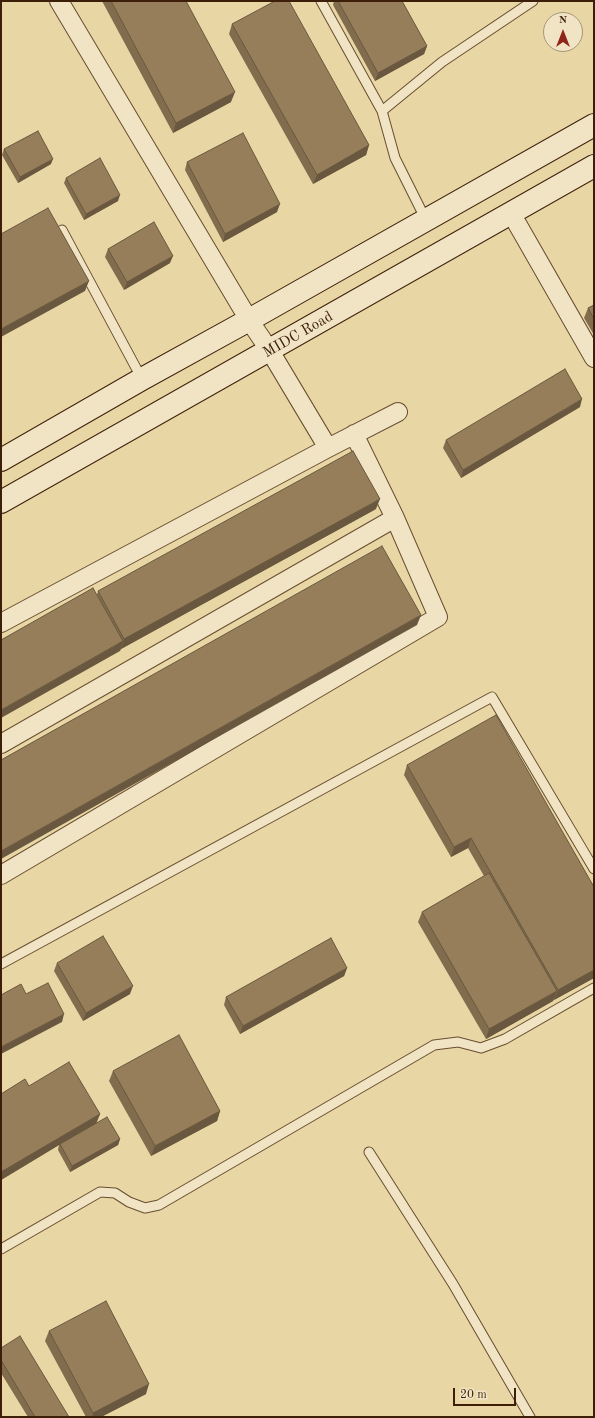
<!DOCTYPE html>
<html>
<head>
<meta charset="utf-8">
<style>
  body { margin:0 }
  #map { position:relative; width:595px; height:1418px; overflow:hidden; background:#e8d6a4; font-family:"Old Standard TT",serif }
  canvas { display:block }
  .frame { position:absolute; inset:0; border:2px solid #3d1f09; pointer-events:none }
  .north { position:absolute; left:543px; top:12px; width:40px; height:40px; box-sizing:border-box; background:#f0e4c4; border:1px solid #a89579; border-radius:50%; rotate:0deg; font-size:11px; font-weight:700; line-height:16px; text-align:center; color:#3d1f09 }
  .north::after { content:''; display:block; margin:auto; width:14px; height:18px; background:#8f2418; clip-path:polygon(50% 0,100% 100%,50% 72%,0 100%) }
  .scale { position:absolute; left:453px; top:1388px; width:63px; height:18px; box-sizing:border-box; border:2px solid #3d1f09; border-top:0; padding-left:5px; font-size:12px; line-height:14px; white-space:nowrap; color:#3d1f09; -webkit-text-stroke:3px #f0e4c4; paint-order:stroke }
</style>
</head>
<body>
<div id="map">
<canvas width="595" height="1418"></canvas>
<div class="frame"></div>
<div class="north">N</div>
<div class="scale">20 m</div>
</div>
<script>
const ctx = document.querySelector('canvas').getContext('2d');
ctx.lineJoin = 'round';
const toPath = rows => new Path2D(rows.map(r => 'M' + r).join(''));
function trace(path, color, width, dash) { ctx.strokeStyle = color; ctx.lineWidth = width; ctx.lineCap = dash ? 'butt' : 'round'; ctx.setLineDash(dash || []); ctx.stroke(path); }
function fillPath(path, color) { ctx.fillStyle = color; ctx.fill(path, 'evenodd'); }
function label(font, color, halo, rows, align = 'center') {
  ctx.font = font + ' "Old Standard TT",serif'; ctx.lineWidth = 3; ctx.setLineDash([]); ctx.textBaseline = 'middle'; ctx.strokeStyle = halo; ctx.fillStyle = color; for (const [text, x, y, turn = 0] of rows) {
    ctx.save(); ctx.translate(x, y); ctx.rotate((+turn || 0) * Math.PI / 180); ctx.textAlign = isNaN(turn) ? turn : align; if (halo) ctx.strokeText(text, 0, 0); ctx.fillText(text, 0, 0); ctx.restore();
  }
}
const service = toPath([
  [321,1,382,111,395,158,426,220],
  [382,111,442,62,533,1],
  [62,230,142,379],
  [1,964,492,697,594,869],
  [369,1152,453,1284,530,1417],
  [1,1249,100,1192,115,1193,129,1202,145,1208,159,1205,434,1045,458,1042,481,1048,505,1039,594,988]
]);
const minor = toPath([
  [59,1,249,320,270,351,328,448],
  [511,213,594,358],
  [1,623,328,448,398,412],
  [1,744,395,518],
  [1,875,438,617,395,518,354,434]
]);
const secondary = toPath([
  [1,460,142,379,249,320,594,125],
  [1,502,594,166]
]);
const wall = toPath([
  [102,1,186,1,231,102,173,133],
  [334,1,402,1,427,46,424,54,375,81,333,5],
  [232,24,369,145,366,155,313,184,229,34],
  [4,149,51,164,18,183,2,155],
  [187,162,277,212,223,242,185,170],
  [66,178,118,201,84,220,64,183],
  [108,249,170,263,124,290,105,257],
  [594,305,594,335,584,318,588,308],
  [580,407,461,478,443,448,446,440],
  [376,509,121,649,120,651,97,595,98,591],
  [407,765,594,887,594,978,554,1000,554,999,553,1001,486,1039,418,922,422,912,484,876,468,848,451,857,404,775],
  [57,963,130,994,83,1021,54,971],
  [347,968,344,976,240,1034,224,1005,226,997],
  [113,1071,220,1111,217,1121,151,1156,109,1081],
  [29,1086,100,1114,96,1123,120,1139,118,1145,70,1172,58,1150,59,1145,1,1180,1,1094],
  [49,1331,146,1394,101,1417,86,1417,45,1341],
  [1,1348,69,1417,28,1417,1,1373]
]);
const shadedWall = toPath([
  [427,46,424,54,375,81,378,73],
  [235,92,231,102,173,133,176,123],
  [369,145,366,155,313,184,317,175],
  [53,159,51,164,18,183,20,177],
  [120,195,118,201,84,220,86,214],
  [280,204,277,212,223,242,225,234],
  [173,256,170,263,124,290,127,282],
  [89,281,85,291,1,337,1,329],
  [582,399,580,407,461,478,463,470],
  [380,499,376,509,121,649,124,639],
  [421,615,417,625,1,859,1,851],
  [123,641,120,651,1,718,1,710],
  [471,838,468,848,451,857,454,847],
  [347,968,344,976,240,1034,243,1026],
  [594,970,594,978,554,1000,558,990],
  [133,986,130,994,83,1021,86,1013],
  [557,991,553,1001,486,1039,489,1029],
  [64,1014,62,1022,1,1054,1,1047],
  [220,1111,217,1121,151,1156,155,1146],
  [100,1114,96,1124,60,1144,59,1145,1,1180,1,1172],
  [120,1139,118,1145,70,1172,72,1166],
  [149,1384,146,1394,101,1417,92,1417,93,1413]
]);
const building = toPath([
  [111,1,186,1,235,92,176,123,111,1],
  [275,1,289,1,369,145,317,175,232,24,275,1],
  [338,1,402,1,427,46,378,73,338,1],
  [38,131,53,159,20,177,4,149,38,131],
  [243,133,280,204,225,234,187,162,243,133],
  [100,158,120,195,86,214,66,178,100,158],
  [48,208,89,281,1,329,1,234,48,208],
  [154,222,173,256,127,282,108,249,154,222],
  [594,305,594,319,588,308,594,305],
  [565,369,582,399,463,470,446,440,565,369],
  [353,451,380,499,124,639,98,591,353,451],
  [382,546,421,615,1,851,1,760,382,546],
  [93,588,123,641,1,710,1,640,93,588],
  [496,715,594,887,594,970,558,990,471,838,454,847,407,765,496,715],
  [489,873,557,991,489,1029,422,912,489,873],
  [103,936,133,986,86,1013,57,963,103,936],
  [331,938,347,968,243,1026,226,997,331,938],
  [48,983,64,1014,1,1047,1,995,21,984,26,994,48,983],
  [179,1035,220,1111,155,1146,113,1071,179,1035],
  [69,1062,100,1114,1,1172,1,1094,25,1079,29,1086,69,1062],
  [107,1117,120,1139,72,1166,60,1144,107,1117],
  [106,1301,149,1384,93,1413,49,1331,106,1301],
  [20,1336,69,1417,35,1417,1,1360,1,1348,20,1336]
]);
const streetNames = [
  ["MIDC Road",298,335,-30]
];
trace(service, '#684d30', 11);
trace(minor, '#684d30', 20);
trace(secondary, '#3d1f09', 24);
trace(service, '#f0e4c4', 9);
trace(minor, '#f0e4c4', 18);
trace(secondary, '#f0e4c4', 22);
fillPath(wall, '#816c4d');
fillPath(shadedWall, '#69583f');
fillPath(building, '#967e5a');
trace(building, '#69583f', 1);
label('15px', '#3d1f09', '#f0e4c4', streetNames);
</script>
</body>
</html>
